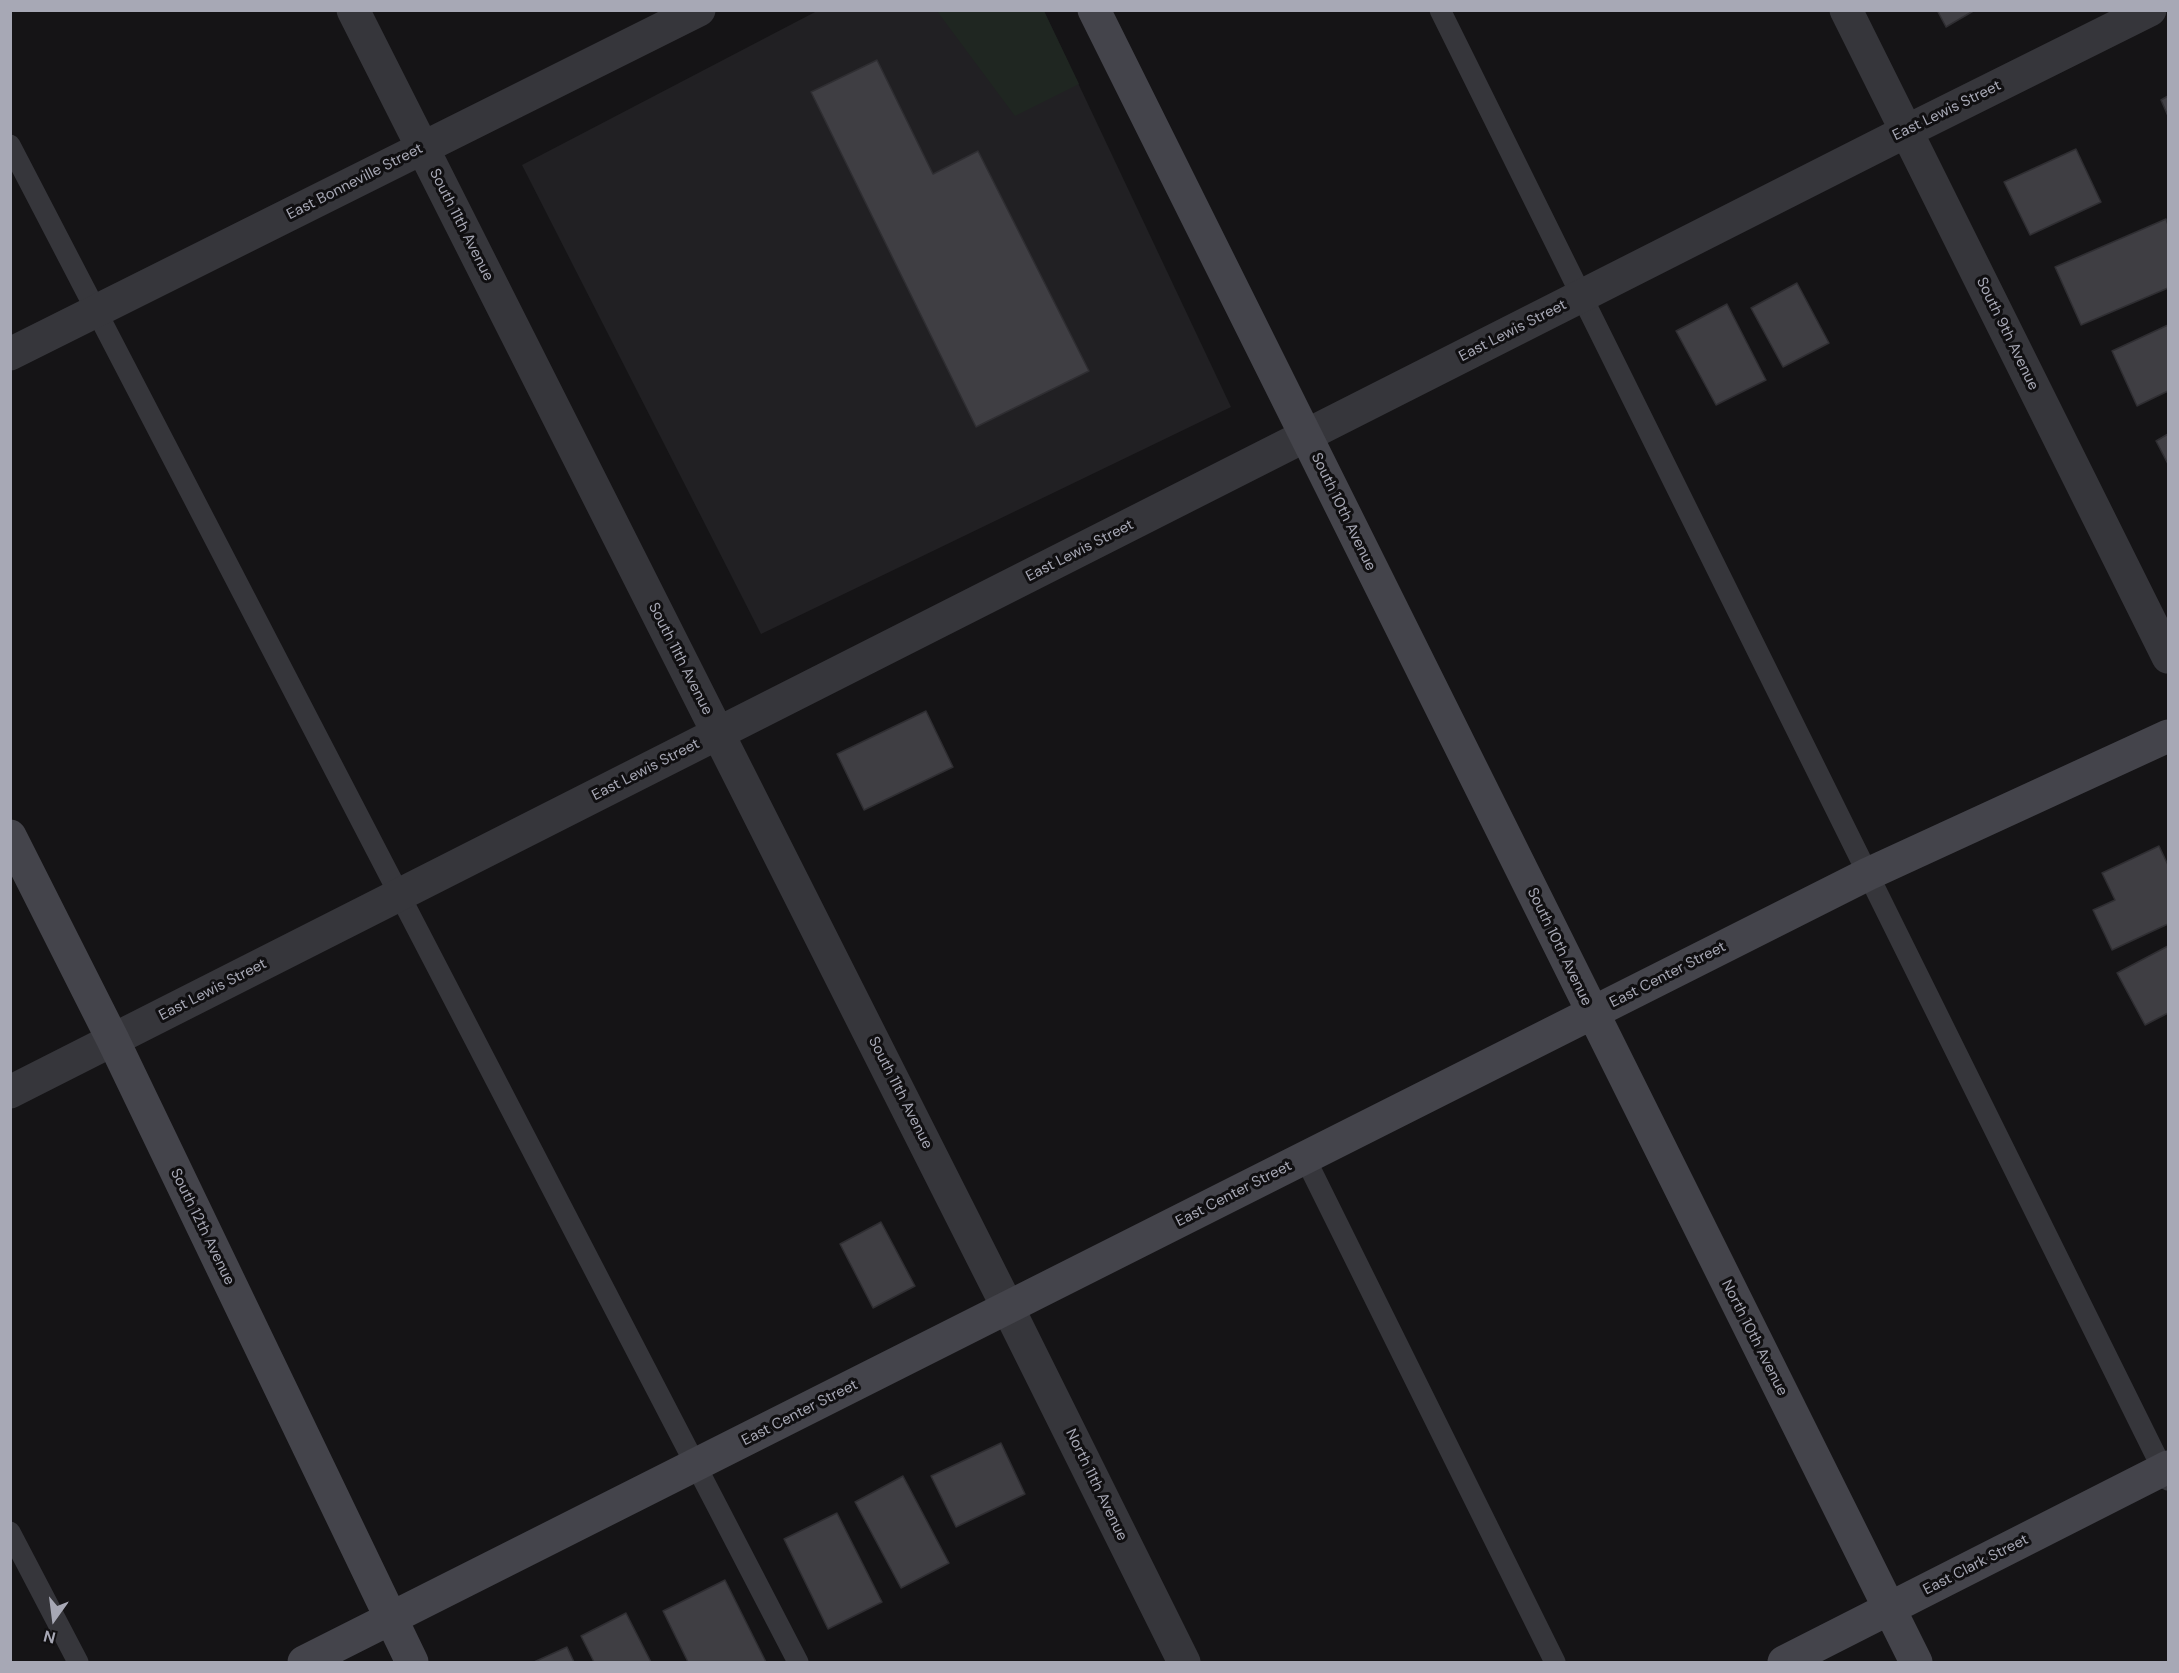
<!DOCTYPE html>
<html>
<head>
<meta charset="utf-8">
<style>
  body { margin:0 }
  #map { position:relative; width:2179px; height:1673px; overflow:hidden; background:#151416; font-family:"DM Sans",sans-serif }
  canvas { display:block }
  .frame { position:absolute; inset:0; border:12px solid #a7a8b5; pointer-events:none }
  .north { position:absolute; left:24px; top:1589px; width:60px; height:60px; -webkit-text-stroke:4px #100f11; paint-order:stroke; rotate:194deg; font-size:16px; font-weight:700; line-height:24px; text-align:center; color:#a7a8b5 }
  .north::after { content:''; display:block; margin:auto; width:21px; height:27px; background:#a7a8b5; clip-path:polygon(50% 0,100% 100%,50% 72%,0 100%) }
</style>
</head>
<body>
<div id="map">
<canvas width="2179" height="1673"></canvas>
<div class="frame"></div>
<div class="north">N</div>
</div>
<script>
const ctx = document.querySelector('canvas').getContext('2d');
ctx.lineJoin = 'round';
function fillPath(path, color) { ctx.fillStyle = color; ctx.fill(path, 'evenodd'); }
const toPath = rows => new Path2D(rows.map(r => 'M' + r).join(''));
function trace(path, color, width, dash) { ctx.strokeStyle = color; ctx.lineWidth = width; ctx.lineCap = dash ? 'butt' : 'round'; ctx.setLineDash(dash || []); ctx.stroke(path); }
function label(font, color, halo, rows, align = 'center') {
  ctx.font = font + ' "DM Sans",sans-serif'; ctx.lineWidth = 6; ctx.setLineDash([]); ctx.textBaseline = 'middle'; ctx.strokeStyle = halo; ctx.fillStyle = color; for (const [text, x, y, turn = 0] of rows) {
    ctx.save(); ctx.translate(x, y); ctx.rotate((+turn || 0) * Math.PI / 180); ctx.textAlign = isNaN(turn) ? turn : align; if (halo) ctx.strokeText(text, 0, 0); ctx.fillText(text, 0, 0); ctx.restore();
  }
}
const built = toPath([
  [817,11,1044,11,1231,407,761,634,522,165]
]);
const green = toPath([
  [937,11,1044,11,1079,84,1015,116]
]);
const building = toPath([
  [1937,10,1975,10,1946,27,1937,10],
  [877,60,933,174,978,151,1089,371,976,427,811,92,877,60],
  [2168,96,2168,116,2161,100,2168,96],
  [2076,149,2101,202,2030,235,2004,182,2076,149],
  [2166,219,2168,225,2168,288,2081,325,2055,267,2166,219],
  [1797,283,1829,343,1783,367,1751,308,1797,283],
  [1727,304,1766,380,1716,405,1676,331,1727,304],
  [2168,325,2168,391,2137,406,2112,351,2168,325],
  [2168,434,2168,464,2156,441,2168,434],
  [926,711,953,767,864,810,837,754,926,711],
  [2159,846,2168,865,2168,924,2112,950,2093,910,2115,900,2102,873,2159,846],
  [2168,946,2168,1013,2145,1025,2117,973,2168,946],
  [881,1222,915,1286,873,1308,840,1244,881,1222],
  [1001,1443,1025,1494,956,1527,931,1476,1001,1443],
  [903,1476,949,1563,901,1588,855,1502,903,1476],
  [837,1513,882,1602,828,1629,784,1539,837,1513],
  [725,1580,766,1662,688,1662,663,1611,725,1580],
  [626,1613,651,1662,594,1662,581,1636,626,1613],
  [567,1647,574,1662,534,1662,567,1647]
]);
const lane = toPath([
  [1440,10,2168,1480],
  [10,145,798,1662],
  [1305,1158,1555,1662],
  [10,1532,78,1662]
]);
const street = toPath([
  [353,10,1008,1308,1184,1662],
  [1846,10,2168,657],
  [10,354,699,10],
  [10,1092,1907,131,2150,10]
]);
const secondary = toPath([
  [1094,10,1916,1662],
  [10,836,113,1040,412,1662],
  [304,1662,1868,874,2168,736],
  [1784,1662,2168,1467]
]);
const streetNames = [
  ["East Lewis Street",1947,111,-26],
  ["East Bonneville Street",355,182,-27],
  ["South 11th Avenue",461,225,63],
  ["East Lewis Street",1513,331,-27],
  ["South 9th Avenue",2007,334,64],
  ["South 10th Avenue",1343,512,64],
  ["East Lewis Street",1080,551,-27],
  ["South 11th Avenue",680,659,63],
  ["East Lewis Street",646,770,-27],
  ["South 10th Avenue",1559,947,64],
  ["East Center Street",1668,975,-27],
  ["East Lewis Street",213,990,-27],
  ["South 11th Avenue",900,1093,63],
  ["East Center Street",1234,1194,-27],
  ["South 12th Avenue",202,1227,64],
  ["North 10th Avenue",1754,1338,63],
  ["East Center Street",800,1413,-27],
  ["North 11th Avenue",1096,1485,64],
  ["East Clark Street",1976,1565,-27]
];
fillPath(built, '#212023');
fillPath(green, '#1f2621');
fillPath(building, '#3f3e43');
trace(building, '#2f2e32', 1.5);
trace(lane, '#36363b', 21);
trace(street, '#36363b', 33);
trace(secondary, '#44444b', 33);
label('15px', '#a7a8b5', '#100f11', streetNames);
</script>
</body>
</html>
